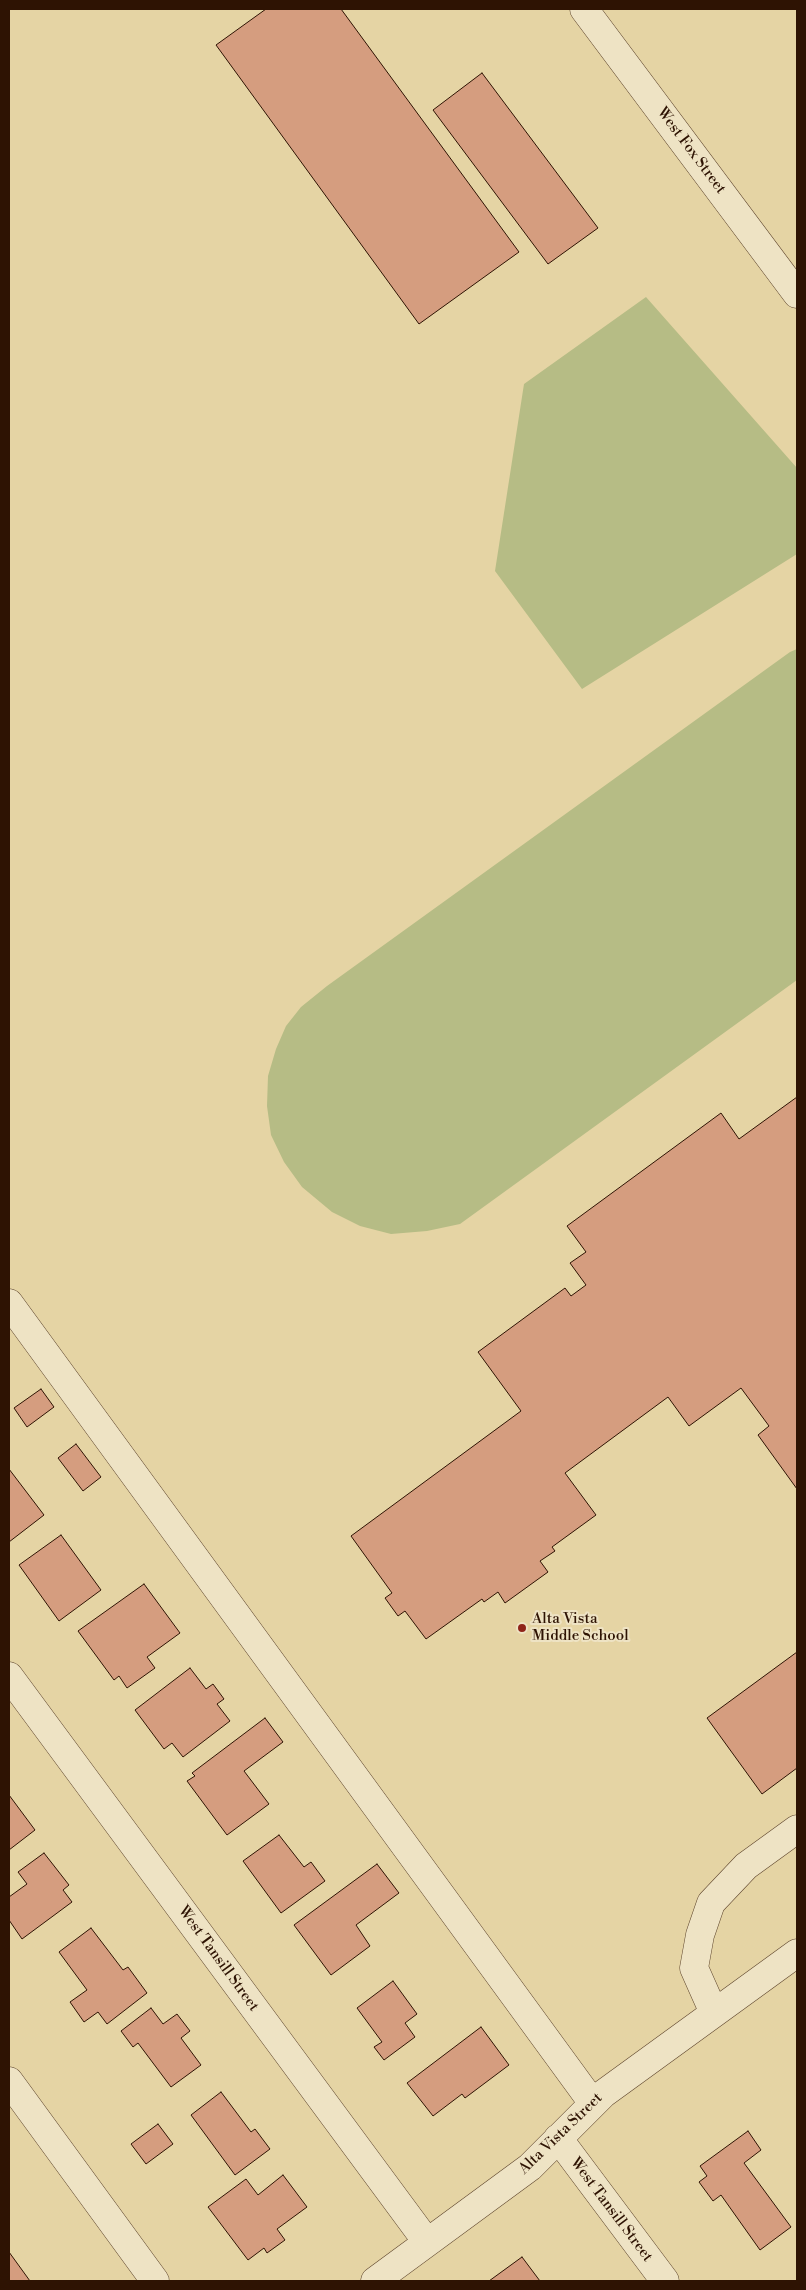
<!DOCTYPE html>
<html>
<head>
<meta charset="utf-8">
<style>
  body { margin:0 }
  #map { position:relative; width:806px; height:2290px; overflow:hidden; background:#e5d4a4; font-family:"Libre Bodoni",serif }
  canvas { display:block }
  .frame { position:absolute; inset:0; border:10px solid #2e1303; pointer-events:none }
</style>
</head>
<body>
<div id="map">
<canvas width="806" height="2290"></canvas>
<div class="frame"></div>
</div>
<script>
const ctx = document.querySelector('canvas').getContext('2d');
ctx.lineJoin = 'round';
function fillPath(path, color) { ctx.fillStyle = color; ctx.fill(path, 'evenodd'); }
const toPath = rows => new Path2D(rows.map(r => 'M' + r).join(''));
function trace(path, color, width, dash) { ctx.strokeStyle = color; ctx.lineWidth = width; ctx.lineCap = dash ? 'butt' : 'round'; ctx.setLineDash(dash || []); ctx.stroke(path); }
function label(font, color, halo, rows, align = 'center') {
  ctx.font = font + ' "Libre Bodoni",serif'; ctx.lineWidth = 4; ctx.setLineDash([]); ctx.textBaseline = 'middle'; ctx.strokeStyle = halo; ctx.fillStyle = color; for (const [text, x, y, turn = 0] of rows) {
    ctx.save(); ctx.translate(x, y); ctx.rotate((+turn || 0) * Math.PI / 180); ctx.textAlign = isNaN(turn) ? turn : align; if (halo) ctx.strokeText(text, 0, 0); ctx.fillText(text, 0, 0); ctx.restore();
  }
}
const green = toPath([
  [646,297,797,468,797,554,582,689,495,571,524,384],
  [797,649,797,980,460,1224,427,1231,391,1234,360,1226,332,1212,302,1187,284,1162,271,1135,267,1106,268,1076,276,1049,286,1026,301,1007,327,986,790,652]
]);
const building = toPath([
  [266,9,341,9,519,252,419,324,216,45,266,9],
  [482,73,598,228,548,264,433,110,482,73],
  [797,1097,797,1489,758,1435,769,1426,741,1388,689,1426,668,1397,565,1473,596,1515,552,1547,555,1551,540,1561,548,1572,505,1603,498,1592,484,1602,482,1599,426,1639,405,1611,398,1616,385,1598,392,1593,351,1536,521,1411,478,1352,565,1288,571,1296,586,1285,570,1263,586,1252,567,1226,721,1113,739,1139,797,1097],
  [41,1389,54,1407,27,1427,14,1408,41,1389],
  [76,1444,101,1477,83,1491,58,1458,76,1444],
  [9,1469,44,1515,9,1542,9,1469],
  [61,1535,101,1590,59,1621,19,1565,61,1535],
  [144,1584,180,1633,147,1657,155,1668,127,1688,119,1676,114,1680,78,1631,144,1584],
  [797,1652,797,1768,762,1794,707,1718,797,1652],
  [190,1668,206,1689,213,1684,224,1699,217,1704,230,1721,183,1757,172,1743,164,1749,135,1710,190,1668],
  [265,1718,283,1742,244,1771,269,1804,227,1835,187,1781,195,1776,192,1773,265,1718],
  [9,1795,35,1830,9,1850,9,1795],
  [279,1835,304,1867,311,1862,325,1881,281,1913,243,1861,279,1835],
  [44,1853,69,1885,63,1890,72,1902,22,1939,9,1920,9,1897,27,1884,18,1872,44,1853],
  [377,1864,399,1893,356,1925,370,1946,331,1975,294,1925,377,1864],
  [91,1928,123,1970,128,1967,147,1993,107,2024,98,2012,84,2022,70,2002,87,1990,59,1952,91,1928],
  [393,1981,417,2014,405,2023,415,2037,384,2060,374,2047,382,2042,357,2008,393,1981],
  [151,2008,163,2024,177,2014,190,2031,181,2038,201,2065,171,2087,138,2043,133,2047,121,2031,151,2008],
  [481,2027,509,2065,465,2098,462,2094,433,2116,407,2083,481,2027],
  [221,2092,251,2132,255,2129,270,2149,235,2175,191,2115,221,2092],
  [158,2124,173,2144,146,2164,131,2144,158,2124],
  [748,2131,761,2150,744,2163,791,2227,760,2250,721,2195,713,2201,699,2182,707,2176,700,2166,748,2131],
  [283,2175,307,2207,277,2229,285,2240,267,2253,264,2248,248,2260,208,2207,246,2179,258,2195,283,2175],
  [9,2252,30,2281,9,2281,9,2252],
  [522,2257,540,2281,489,2281,522,2257]
]);
const minor = toPath([
  [584,9,797,294],
  [9,1303,592,2102],
  [9,1676,427,2242],
  [714,2013,694,1968,700,1935,711,1903,746,1866,797,1829],
  [9,2081,155,2281],
  [558,2138,665,2281],
  [375,2281,530,2167,603,2094,797,1953]
]);
const markers = [
  [522,1628,5,"#8f2418"]
];
const streetNames = [
  ["West Fox Street",691,151,53],
  ["West Tansill Street",218,1959,54],
  ["Alta Vista Street",561,2134,-44],
  ["West Tansill Street",611,2210,53]
];
const poiNames = [
  ["Alta Vista",532,1619],
  ["Middle School",532,1636]
];
fillPath(green, '#b6bc85');
fillPath(building, '#d59d7f');
trace(building, '#2e1303', 1);
trace(minor, '#5c432b', 29);
trace(minor, '#eee3c4', 28);
for (const [x, y, r, color] of markers) { const dot = new Path2D(); dot.arc(x, y, r, 0, 2 * Math.PI); ctx.fillStyle = color; ctx.fill(dot); trace(dot, '#eee3c4', 2); }
label('15px', '#2e1303', '#eee3c4', streetNames);
label('15px', '#2e1303', '#eee3c4', poiNames, 'left');
</script>
</body>
</html>
